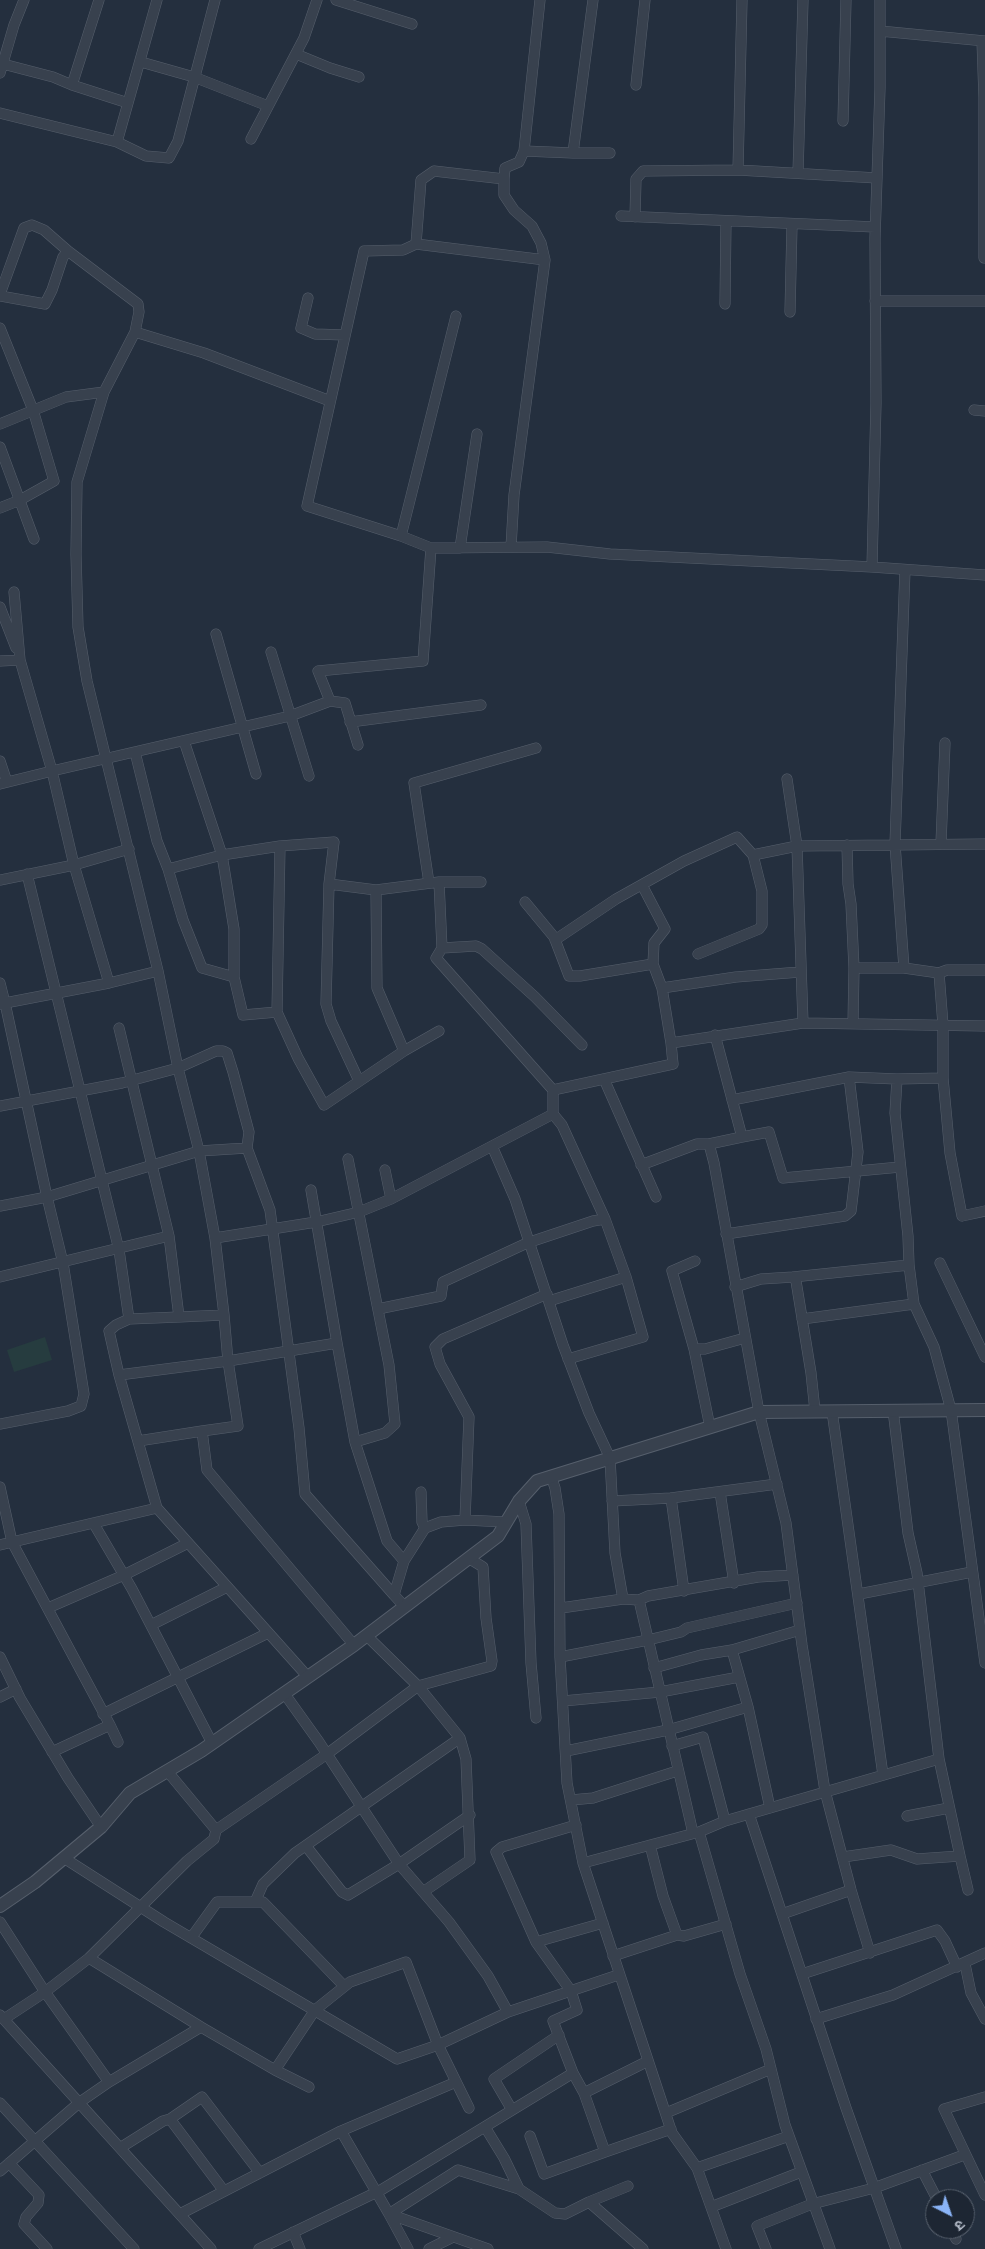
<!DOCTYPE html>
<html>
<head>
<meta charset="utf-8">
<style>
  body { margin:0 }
  #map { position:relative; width:985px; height:2249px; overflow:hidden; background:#242f3e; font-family:"Fira Sans","Noto Sans Devanagari",sans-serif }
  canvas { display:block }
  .north { position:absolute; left:925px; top:2189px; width:50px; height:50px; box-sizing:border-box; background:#1d2633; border:1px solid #59626f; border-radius:50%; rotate:139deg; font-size:14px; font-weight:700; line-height:20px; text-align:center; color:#b4bcc9 }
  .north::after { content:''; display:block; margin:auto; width:18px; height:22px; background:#8ab4f8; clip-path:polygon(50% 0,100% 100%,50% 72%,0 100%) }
</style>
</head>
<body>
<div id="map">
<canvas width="985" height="2249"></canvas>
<div class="north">उ</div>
</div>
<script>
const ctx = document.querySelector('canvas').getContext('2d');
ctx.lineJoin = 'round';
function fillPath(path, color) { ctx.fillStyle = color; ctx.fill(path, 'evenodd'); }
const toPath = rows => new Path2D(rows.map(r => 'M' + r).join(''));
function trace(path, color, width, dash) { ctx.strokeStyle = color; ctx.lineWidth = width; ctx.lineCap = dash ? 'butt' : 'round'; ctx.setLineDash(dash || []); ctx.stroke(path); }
const green = toPath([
  [45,1337,52,1360,14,1372,7,1350]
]);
const minor = toPath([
  [336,0,412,24],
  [742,0,738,170,877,178],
  [880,0,880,88,875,238,876,403,872,567,985,575],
  [880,31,985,41],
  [982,41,984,98,984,258],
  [296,54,330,68,359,77],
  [141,62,194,77,268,106],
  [3,64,53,77,72,85,128,103],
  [0,73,14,25,24,0],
  [72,85,99,0],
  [636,85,645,0],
  [0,113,117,142,146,156,169,158,178,141,215,0],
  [843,121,846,0],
  [251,139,304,38,317,0],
  [117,142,157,0],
  [524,151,573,153,593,0],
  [573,153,610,153],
  [798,173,803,0],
  [621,216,875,227],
  [635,217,636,179,643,171,738,170],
  [416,244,421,180,434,171,504,179],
  [0,294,24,228,32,225,44,230,68,251,138,304,139,312,135,332,104,392],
  [0,296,45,304,52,290,63,257,68,251],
  [308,298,301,328,315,334,345,335],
  [875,301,985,301],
  [725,304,726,221],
  [790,312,792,225],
  [0,328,33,410,54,481,20,500,0,508],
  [135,332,204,353,330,401],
  [974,410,985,411],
  [0,424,66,397,104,392,77,482,76,554,78,627,87,681,158,971],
  [0,447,34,539],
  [401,536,307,506,364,251,403,250,416,244,545,260],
  [511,547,514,495,545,260,541,243,532,226,514,210,504,195,504,179,505,168,519,162,524,151,540,0],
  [431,548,401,536,456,316],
  [460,548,477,434],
  [14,592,20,660],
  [0,607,16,648],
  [216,634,256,774],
  [271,652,309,776],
  [0,661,20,660,52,771,290,716,330,701,318,671,423,661,431,548,547,547,610,554,872,567],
  [330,701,345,703,358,745],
  [350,722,481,705],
  [184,741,222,855,234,929,234,977],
  [135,752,157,841,168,869,222,855,280,846,334,842,329,884,376,890],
  [0,761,7,782],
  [787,779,797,846,803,1023],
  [0,784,52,771,74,865,109,983,5,1003,47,1197,0,1206],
  [941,843,945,743],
  [847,845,848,884,851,904,854,968,853,1024],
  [168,869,183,920,202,968,234,977,243,1015,277,1012,298,1058,324,1105,404,1051,377,988,376,890,439,882,442,948,436,958,553,1090],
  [27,874,119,1250,129,1319],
  [0,880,74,865,129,849],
  [439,882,481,882],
  [429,883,414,783,536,748],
  [329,884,326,1004,331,1021,359,1081],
  [642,885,665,929,654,943,653,964,662,988,671,1043],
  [525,902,554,937,569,976,580,976,653,964],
  [555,940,616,899,684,861,737,837,753,855,797,846,985,844],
  [442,948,476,946,482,949,535,997,582,1045],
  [698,954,759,929,762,925,762,891,753,855],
  [854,968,904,968,939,973,947,970,985,970],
  [904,968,895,844,905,570],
  [939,973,943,1025,943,1078,950,1153,962,1216,985,1211],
  [0,983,5,1003,0,1004],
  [662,988,736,977,800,972],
  [277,1012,280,846],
  [715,1035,742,1137,709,1144,714,1163,759,1412,786,1523,802,1645,825,1791,851,1890,870,1953],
  [404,1051,439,1031],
  [604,1079,656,1197],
  [897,1079,895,1113,908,1236,909,1265,914,1304,934,1347,951,1410,985,1663],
  [732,1100,849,1077,897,1079,943,1078],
  [0,1106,122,1083,178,1068,158,971,109,983],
  [553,1114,562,1125,605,1219,626,1277,643,1337,568,1359],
  [742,1137,769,1132,783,1178,900,1167],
  [492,1146,515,1199,563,1345,589,1413,610,1458,615,1553,623,1599,639,1600,693,1833],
  [348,1159,389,1365,395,1424,385,1433,355,1442],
  [641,1165,697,1144,709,1144],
  [311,1190,337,1343],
  [391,1199,553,1114,553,1090,673,1064,671,1043,803,1023,985,1026],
  [726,1234,845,1216,851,1211,858,1152,849,1077],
  [169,1236,179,1317,224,1315,228,1361,238,1426,202,1431],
  [215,1238,199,1151,247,1148],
  [695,1261,672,1271,694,1349,710,1427],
  [940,1263,985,1357],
  [0,1277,169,1236,119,1028],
  [793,1277,909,1265],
  [735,1287,761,1279,793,1277,796,1281,811,1373,815,1411],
  [549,1301,626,1277],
  [378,1309,441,1296,443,1282,527,1243,593,1221,605,1219],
  [224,1315,215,1238,316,1222,359,1212,391,1199,385,1170],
  [802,1319,914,1304],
  [694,1349,705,1349,745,1338],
  [119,1375,109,1331,116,1325,129,1319,179,1317],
  [893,1410,908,1533,917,1573,939,1759,960,1856],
  [832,1411,883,1775],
  [0,1424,68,1411,81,1406,84,1394,63,1263,47,1197,199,1151,178,1068,216,1051,223,1051,227,1053,233,1072,249,1132,247,1148,270,1210,299,1428,305,1494,394,1595],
  [138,1441,202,1431,207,1470,354,1645],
  [551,1476,555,1488,559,1514,560,1657,567,1783,583,1863],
  [0,1487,12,1542,110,1725,52,1752],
  [421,1492,422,1522,425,1528],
  [720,1492,734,1583],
  [671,1498,684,1591],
  [519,1501,526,1524,531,1663,536,1718],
  [612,1501,671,1498,777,1484],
  [157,1508,119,1375,228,1361,337,1343,355,1442,387,1541,404,1561,394,1595,405,1607],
  [465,1520,469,1417,440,1364,435,1347,443,1339,547,1294],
  [94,1524,132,1589,212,1743],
  [0,1545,157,1508,308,1677],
  [404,1561,425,1528,441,1522,465,1520,506,1522],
  [859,1594,972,1572],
  [639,1600,648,1596,758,1577,793,1575],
  [48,1608,124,1575,188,1543],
  [561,1608,623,1599],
  [151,1625,227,1587],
  [732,1650,748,1707,770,1808],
  [0,1657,20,1698,68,1778,101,1827],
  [560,1657,648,1640,681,1632,687,1628,797,1603],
  [654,1668,701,1655,732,1650,800,1630],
  [284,1693,319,1742,399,1864,449,1922,488,1976,508,2012],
  [0,1697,16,1689],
  [563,1701,660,1692,739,1677],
  [103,1714,268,1633],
  [110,1725,118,1742],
  [672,1746,703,1737,725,1821],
  [566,1751,668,1730,748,1707],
  [168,1772,216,1830],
  [571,1800,593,1798,677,1771],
  [749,1814,846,2108,896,2249],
  [907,1816,949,1808],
  [699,1832,740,1974,766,2049,785,2125,830,2249],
  [650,1845,663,1896,677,1935],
  [306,1846,342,1892,348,1895,399,1864,470,1815],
  [843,1857,891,1850,917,1859,960,1856,968,1890],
  [64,1858,164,1922,397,2059,438,2045,508,2012,618,1975],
  [423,1892,470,1860,466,1759,460,1738],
  [255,1902,263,1884,295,1853,460,1738,418,1686,367,1636],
  [782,1914,851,1890],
  [0,1922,45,1992,109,2082],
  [191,1938,217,1902,263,1902,344,1986],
  [536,1942,603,1923],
  [613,1956,677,1935,684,1936,726,1924],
  [965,1964,971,1993,985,2019],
  [802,1974,937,1930,945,1941,957,1967],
  [0,2015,211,2249],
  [4,2019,45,1992,89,1958],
  [816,2019,893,1995,985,1953],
  [201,2027,89,1958,187,1861,214,1839,216,1830,327,1754,418,1686,491,1666,492,1661,486,1618,483,1567,470,1559],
  [275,2070,309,2087],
  [573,2073,553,2021,577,2010,571,1991,536,1942,496,1852,502,1847,576,1825],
  [584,2093,605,2152,671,2129],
  [985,2097,944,2109,985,2195],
  [0,2103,134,2249],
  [512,2110,494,2079,559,2035],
  [666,2113,771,2069],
  [170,2119,224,2191],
  [485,2127,504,2158,519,2189],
  [341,2131,389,2214,488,2249],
  [530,2136,544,2174,605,2152],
  [120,2148,163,2121,170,2119,202,2097,260,2173],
  [9,2163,39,2195,38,2203,26,2217,24,2224,47,2249],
  [697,2168,789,2136],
  [922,2170,937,2199],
  [0,2171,80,2102,109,2082,201,2027,275,2070,315,2010,350,1982,406,1962,438,2045,469,2108],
  [589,2202,628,2186],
  [711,2207,801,2172],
  [180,2214,341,2131,456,2082],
  [951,2229,956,2239],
  [293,2232,300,2249],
  [259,2249,381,2190,573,2073,584,2093,648,2061],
  [408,2249,389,2214,458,2170,519,2189,555,2213,565,2214,589,2202,643,2249],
  [429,2249,453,2237],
  [726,2249,697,2168,672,2133,583,1863,699,1832,725,1821,939,1759],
  [766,2249,757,2226,812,2204,874,2188,964,2155]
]);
const tertiary = toPath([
  [0,1906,35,1882,101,1827,130,1793,201,1751,354,1645,498,1536,519,1501,537,1481,759,1412,985,1410]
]);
fillPath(green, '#263c3f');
trace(minor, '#565f6c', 11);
trace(tertiary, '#565f6c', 14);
trace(minor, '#38414e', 10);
trace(tertiary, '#38414e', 12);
</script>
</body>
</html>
